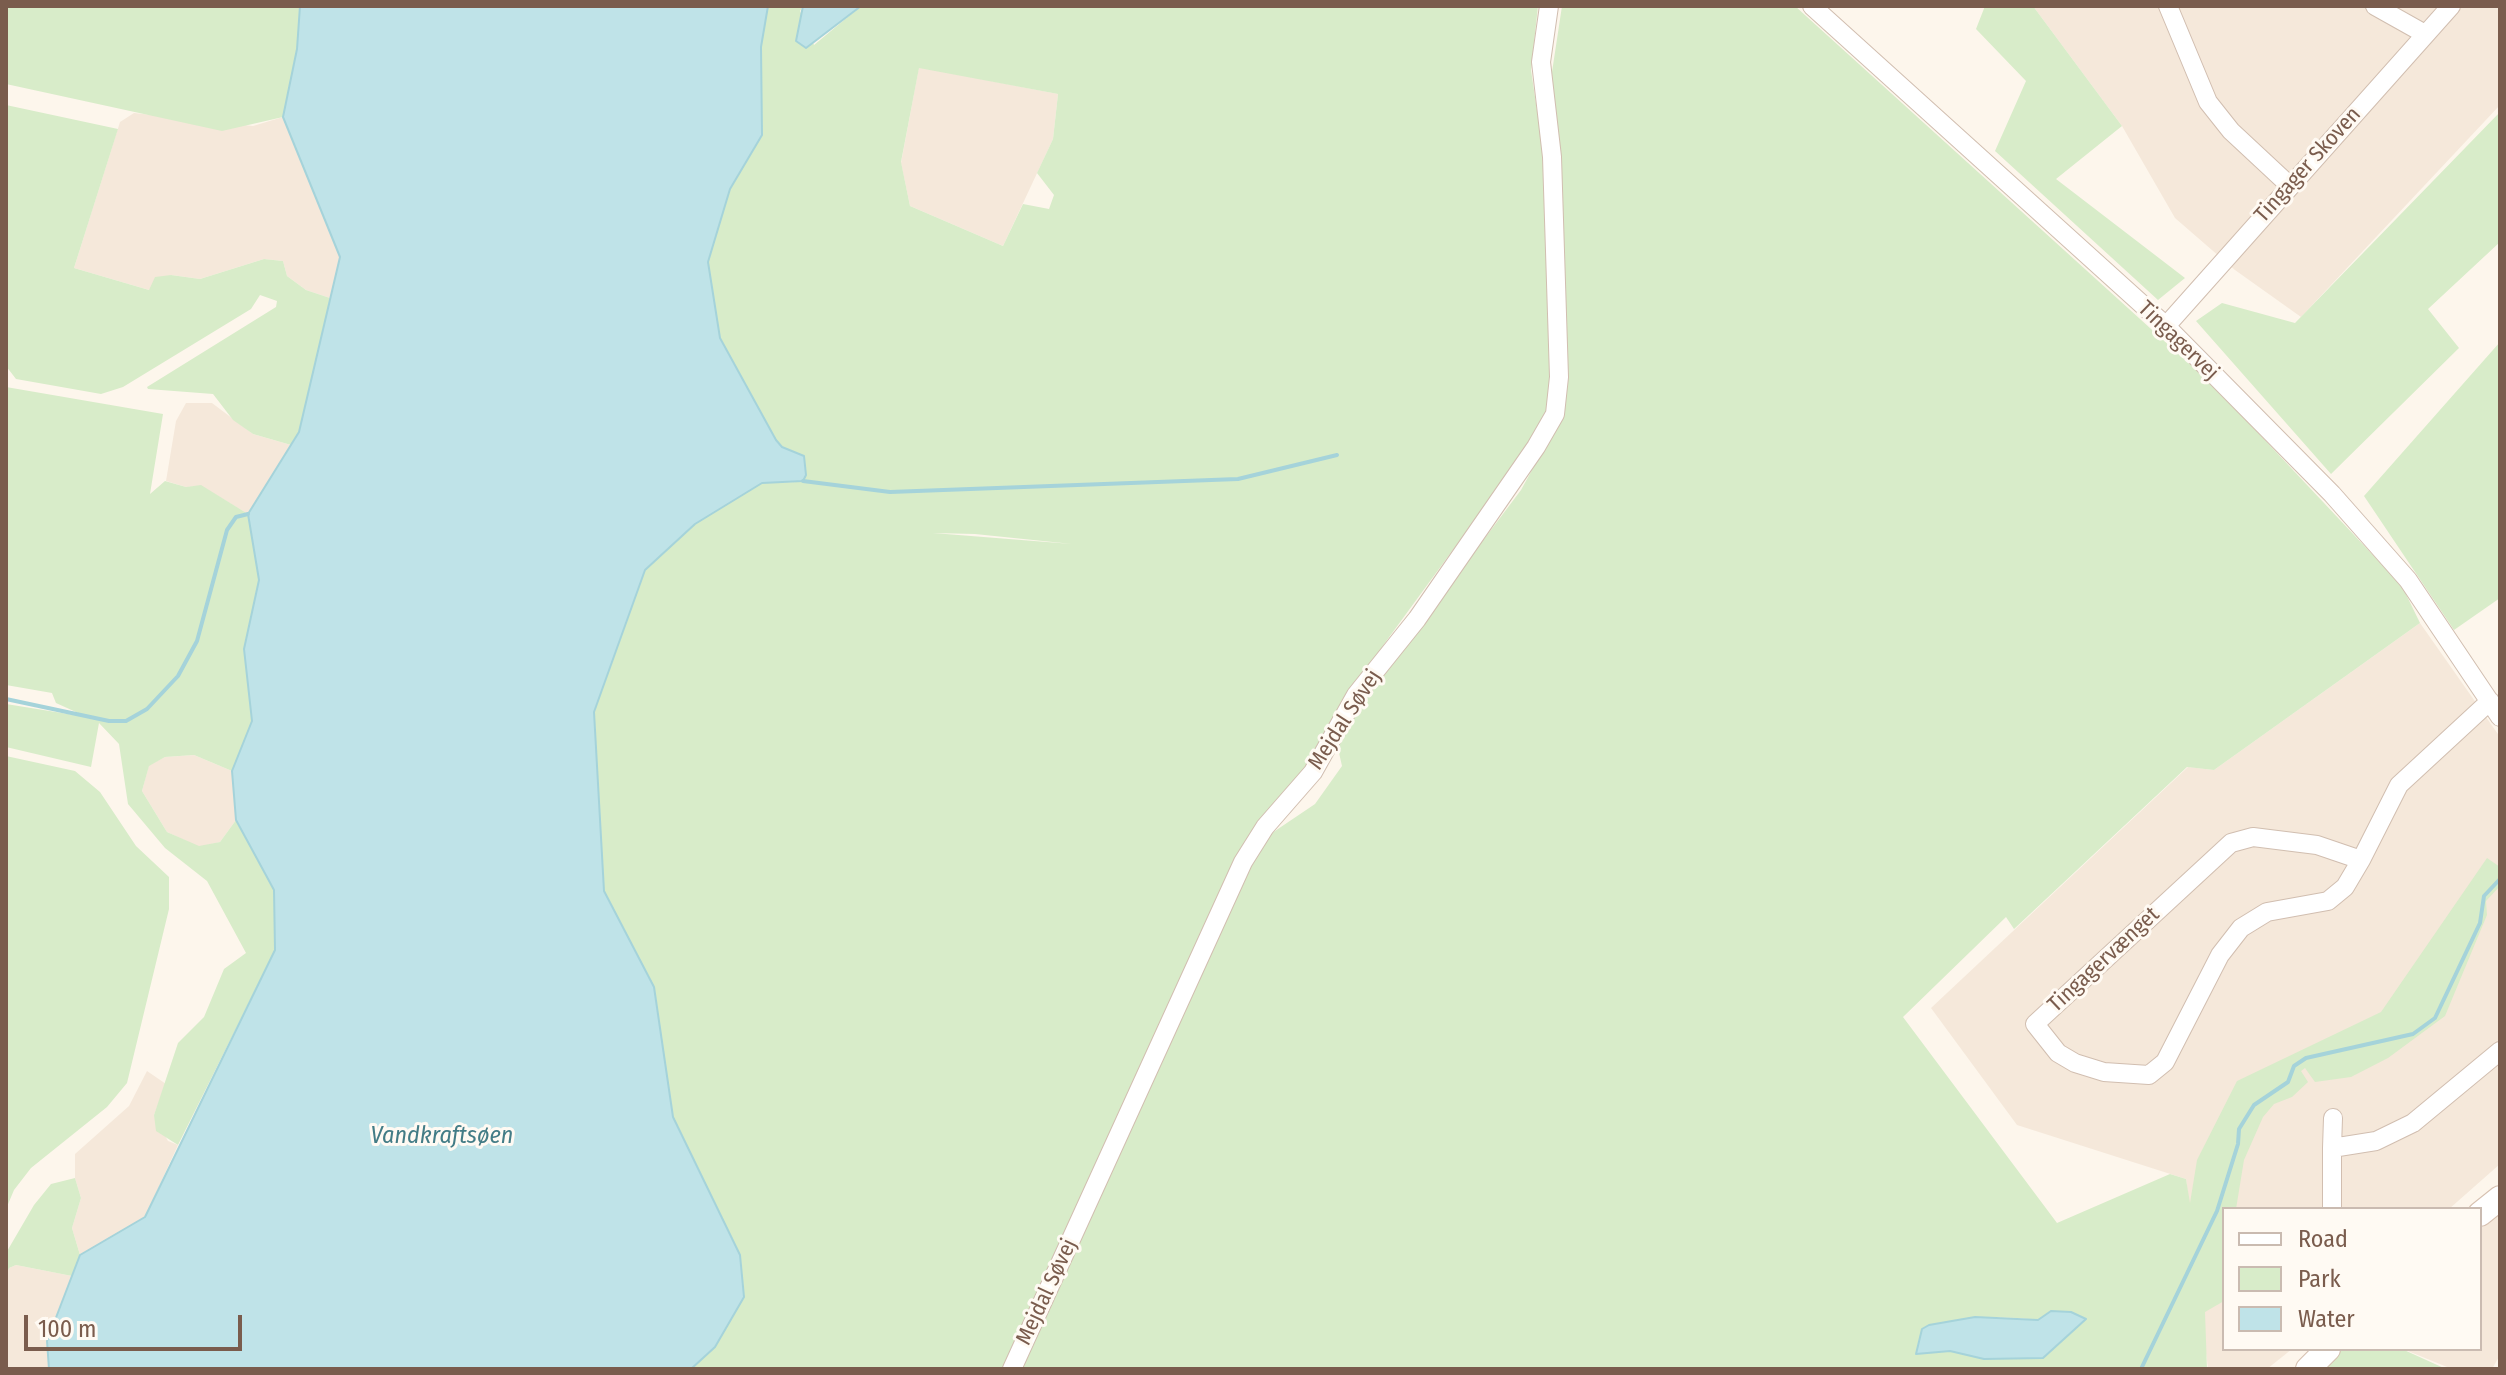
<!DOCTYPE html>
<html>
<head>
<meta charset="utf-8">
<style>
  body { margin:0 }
  #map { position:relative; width:2506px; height:1375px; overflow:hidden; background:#fdf6ec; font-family:"Fira Sans Condensed",sans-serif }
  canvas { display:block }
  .frame { position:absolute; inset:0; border:8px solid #7a5c4d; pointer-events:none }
  .legend { position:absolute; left:2222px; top:1207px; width:260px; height:144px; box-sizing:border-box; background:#fffaf3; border:2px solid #cabbb1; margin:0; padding:10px 14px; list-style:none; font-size:24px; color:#7a5c4d }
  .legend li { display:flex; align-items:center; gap:16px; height:40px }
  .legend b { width:40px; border:2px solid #cabbb1 }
  .scale { position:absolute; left:24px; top:1315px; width:218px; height:36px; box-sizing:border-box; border:4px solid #7a5c4d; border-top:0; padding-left:10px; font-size:24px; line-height:28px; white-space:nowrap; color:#7a5c4d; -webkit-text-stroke:6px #fffaf3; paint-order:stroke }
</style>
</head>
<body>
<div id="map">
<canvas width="2506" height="1375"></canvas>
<div class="frame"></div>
<ul class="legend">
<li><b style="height:10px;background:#fff"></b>Road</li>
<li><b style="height:22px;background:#d8ecc9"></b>Park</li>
<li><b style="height:22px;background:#bfe3e8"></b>Water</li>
</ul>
<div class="scale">100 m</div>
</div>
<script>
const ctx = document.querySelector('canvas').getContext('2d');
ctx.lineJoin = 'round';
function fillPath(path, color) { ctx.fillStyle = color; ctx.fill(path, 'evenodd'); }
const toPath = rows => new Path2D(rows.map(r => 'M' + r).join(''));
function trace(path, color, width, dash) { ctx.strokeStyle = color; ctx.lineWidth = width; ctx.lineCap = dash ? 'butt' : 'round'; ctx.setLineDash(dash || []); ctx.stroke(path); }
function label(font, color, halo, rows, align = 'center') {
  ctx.font = font + ' "Fira Sans Condensed",sans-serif'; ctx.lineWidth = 6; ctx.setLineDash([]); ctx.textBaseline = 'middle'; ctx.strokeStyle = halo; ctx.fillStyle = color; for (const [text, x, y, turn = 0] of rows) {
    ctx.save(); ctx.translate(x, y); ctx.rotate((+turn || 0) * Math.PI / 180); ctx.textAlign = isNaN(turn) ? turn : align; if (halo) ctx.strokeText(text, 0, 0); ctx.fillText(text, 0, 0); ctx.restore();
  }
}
const residential = toPath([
  [2033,6,2500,6,2500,105,2301,317,2235,270,2175,218,2122,126],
  [919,67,1058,94,1053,139,1003,246,910,206,901,163],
  [134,113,253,126,283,117,340,257,330,298,306,290,287,276,283,261,264,259,200,279,171,275,149,290,74,268,120,122],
  [186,403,212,403,253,434,291,445,248,514,201,486,186,487,166,481,176,421],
  [2420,623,2500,737,2500,1164,2449,1209,2224,1209,2224,1349,2292,1349,2267,1369,2208,1369,2186,1179,2017,1125,1931,1008,2188,767,2214,770],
  [194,755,232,771,236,820,220,842,199,847,167,832,142,791,149,765,165,757],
  [147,1071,166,1084,154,1115,168,1141,178,1145,145,1217,80,1255,72,1228,81,1198,75,1178,75,1154,129,1106],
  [2500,1209,2500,1355,2492,1369,2452,1369,2403,1349,2480,1349,2480,1225],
  [16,1265,72,1276,47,1341,49,1369,6,1369,6,1276,9,1268]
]);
const green = toPath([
  [6,6,300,6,297,49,283,117,222,131,6,84],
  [768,6,803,6,800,11,814,45,861,6,1538,6,1531,70,1546,171,1551,396,1539,432,1387,640,1350,695,1313,764,1279,801,1004,1369,691,1369,715,1347,740,1255,673,1117,654,987,604,891,594,712,645,570,695,524,762,483,797,482,804,456,782,447,776,440,720,338,708,262,730,189,762,135,761,47],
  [919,68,1058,94,1053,139,1037,173,1054,195,1049,209,1023,204,1003,246,910,206,901,162],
  [933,533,975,534,1072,544],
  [1562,6,1795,6,2215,387,2402,586,2420,623,2214,770,2187,767,2014,929,2006,917,1903,1017,2057,1223,2170,1174,2186,1179,2190,1203,2197,1160,2237,1081,2381,1012,2487,858,2500,867,2500,886,2486,901,2487,915,2445,1016,2388,1058,2351,1077,2315,1082,2305,1068,2301,1071,2308,1082,2292,1097,2274,1104,2263,1117,2244,1160,2236,1209,2224,1209,2224,1301,2205,1312,2207,1369,1019,1369,1249,868,1272,833,1315,804,1342,766,1337,744,1360,704,1521,490,1561,417,1566,379,1552,72],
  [1975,1317,2018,1318,2038,1320,1984,1359,1950,1351],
  [1985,6,2033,6,2122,126,2056,179,2185,278,2158,300,1995,151,2026,81,1976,29],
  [6,105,118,129,74,268,149,290,155,277,171,275,200,279,264,259,283,261,287,276,306,290,330,298,299,432,291,445,253,434,233,420,213,394,148,389,147,387,276,307,277,301,260,295,251,309,123,387,101,394,16,379,6,366],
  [2500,112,2500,242,2428,309,2459,348,2331,474,2196,321,2222,303,2295,323],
  [2500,342,2500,598,2454,630,2364,496],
  [6,387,163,414,150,494,165,481,186,487,201,485,248,514,259,580,244,649,252,721,232,771,194,755,165,757,149,766,142,791,167,832,199,846,220,842,236,820,274,890,275,950,178,1145,156,1131,154,1115,178,1043,204,1017,224,969,246,953,207,881,165,848,128,804,119,744,99,723,91,767,6,747,6,704,87,717,56,703,52,693,6,685],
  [6,756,75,771,100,792,136,846,169,877,169,909,127,1083,107,1107,31,1168,14,1190,6,1209],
  [75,1178,81,1198,72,1228,80,1255,72,1276,16,1265,9,1268,6,1276,6,1253,34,1205,51,1184],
  [2341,1349,2402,1349,2446,1369,2320,1369]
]);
const water = toPath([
  [300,6,768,6,761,47,762,135,730,189,708,262,720,338,776,440,782,447,804,456,806,475,803,481,762,483,695,524,645,570,594,712,604,891,654,987,673,1117,740,1255,744,1297,715,1347,691,1369,49,1369,47,1341,80,1255,145,1217,275,950,274,890,236,820,232,771,252,721,244,649,259,580,248,514,299,432,340,257,283,117,297,49,300,6],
  [803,6,861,6,806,48,796,41,803,6],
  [2051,1311,2071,1312,2086,1319,2043,1358,1984,1359,1950,1351,1916,1354,1922,1329,1929,1325,1975,1317,2038,1320,2051,1311]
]);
const stream = toPath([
  [803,481,890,492,1238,479,1337,455],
  [6,699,109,721,126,721,147,709,178,676,197,641,227,530,236,517,248,514],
  [2141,1369,2217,1211,2238,1144,2239,1129,2254,1105,2288,1082,2294,1066,2306,1058,2413,1034,2435,1018,2480,923,2484,896,2500,879]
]);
const street = toPath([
  [1812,6,2166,326,2332,494,2408,580,2500,717],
  [2168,6,2208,102,2231,131,2289,185],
  [2375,6,2425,34],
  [2166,326,2451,6],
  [2361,860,2317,845,2253,837,2231,843,2035,1024,2058,1053,2075,1063,2104,1072,2149,1075,2165,1062,2220,955,2241,928,2267,912,2328,901,2345,887,2361,860,2399,785,2490,701],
  [2332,1148,2333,1118],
  [2332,1209,2332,1148,2376,1141,2413,1123,2500,1051],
  [1012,1369,1243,862,1265,827,1313,772,1356,695,1417,619,1536,447,1555,414,1559,377,1552,157,1541,62,1549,6]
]);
const secondary = toPath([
  [2480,1214,2500,1198],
  [2308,1369,2328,1349]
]);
const streetNames = [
  ["Tingager Skoven",2308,165,-48],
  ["Tingagervej",2178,341,44],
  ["Mejdal Søvej",1345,720,-57],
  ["Tingagervænget",2104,960,-43],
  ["Mejdal Søvej",1047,1292,-65]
];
const waterNames = [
  ["Vandkraftsøen",442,1136]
];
fillPath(residential, '#f5e8da');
fillPath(green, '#d8ecc9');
fillPath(water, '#bfe3e8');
trace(water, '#a5d3da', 2);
trace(stream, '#a5d3da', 4);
trace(street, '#d1beb0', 20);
trace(secondary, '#d6c0b0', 26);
trace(street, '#fff', 18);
trace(secondary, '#fff', 24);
label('22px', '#7a5c4d', '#fffaf3', streetNames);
label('italic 24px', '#437c86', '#fffaf3', waterNames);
</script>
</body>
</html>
